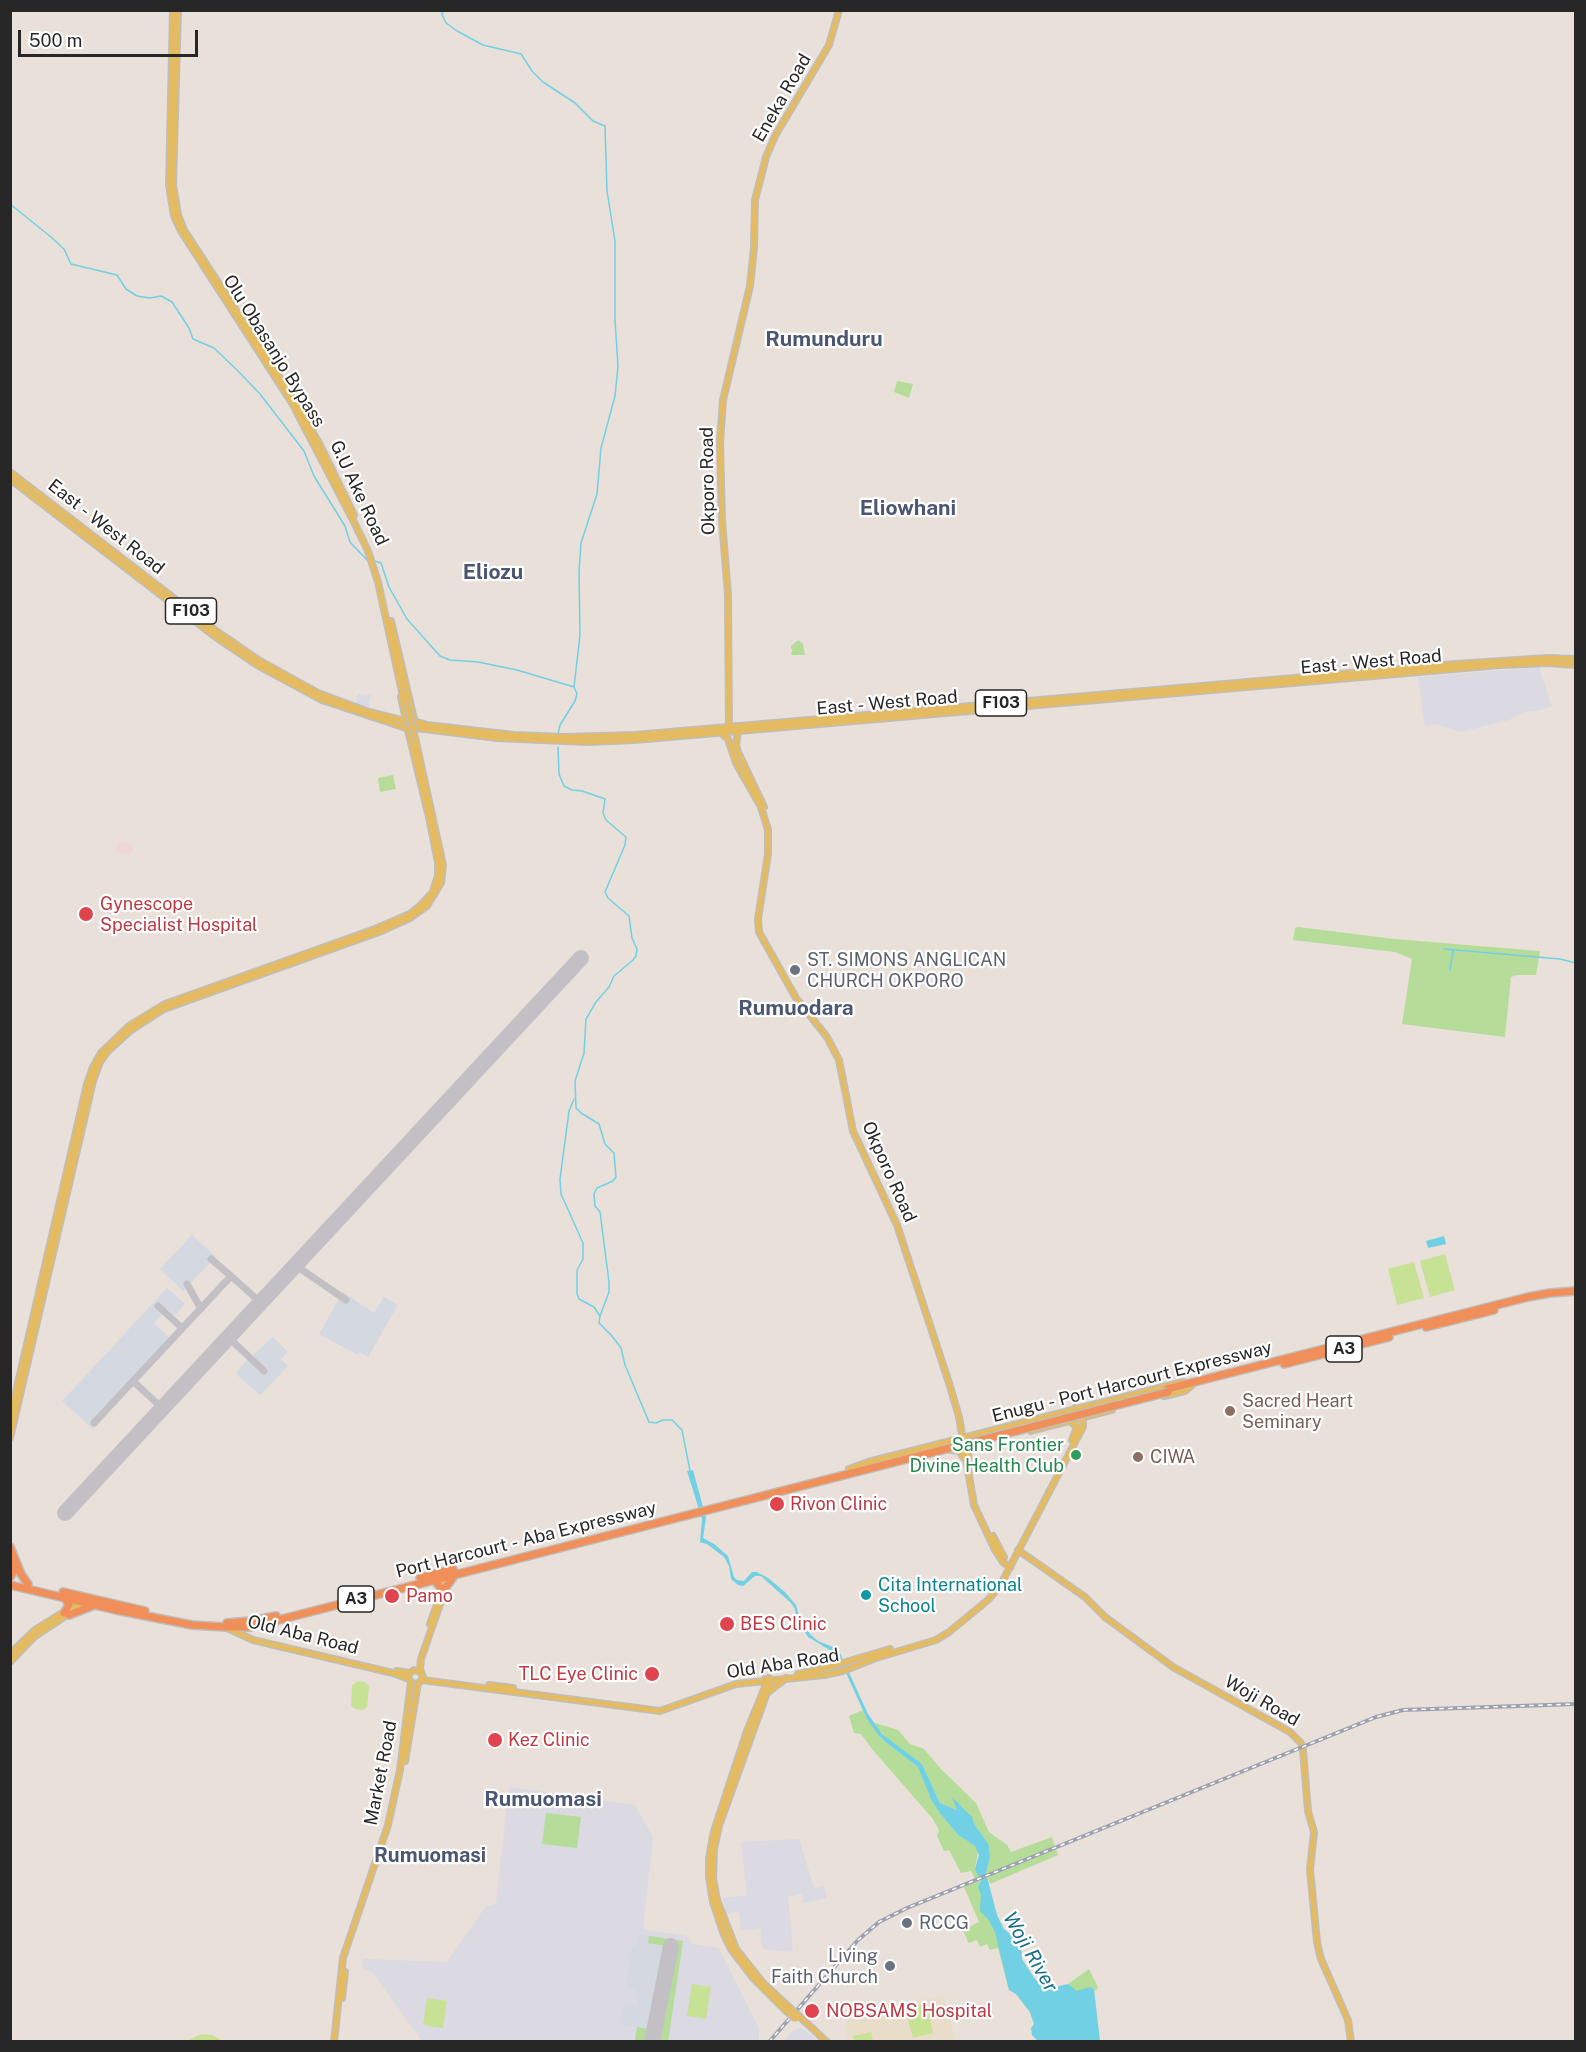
<!DOCTYPE html>
<html>
<head>
<meta charset="utf-8">
<style>
  body { margin:0 }
  #map { position:relative; width:1586px; height:2052px; overflow:hidden; background:#e8e0d9; font-family:"Public Sans",sans-serif }
  canvas { display:block }
  .frame { position:absolute; inset:0; border:12px solid #272727; pointer-events:none }
  .scale { position:absolute; left:18px; top:30px; width:180px; height:27px; box-sizing:border-box; border:3px solid #272727; border-top:0; padding-left:8px; font-size:18px; line-height:21px; white-space:nowrap; color:#272727; -webkit-text-stroke:4px #fff; paint-order:stroke }
</style>
</head>
<body>
<div id="map">
<canvas width="1586" height="2052"></canvas>
<div class="frame"></div>
<div class="scale">500 m</div>
</div>
<script>
const ctx = document.querySelector('canvas').getContext('2d');
ctx.lineJoin = 'round';
function fillPath(path, color) { ctx.fillStyle = color; ctx.fill(path, 'evenodd'); }
const toPath = rows => new Path2D(rows.map(r => 'M' + r).join(''));
function trace(path, color, width, dash) { ctx.strokeStyle = color; ctx.lineWidth = width; ctx.lineCap = dash ? 'butt' : 'round'; ctx.setLineDash(dash || []); ctx.stroke(path); }
function label(font, color, halo, rows, align = 'center') {
  ctx.font = font + ' "Public Sans",sans-serif'; ctx.lineWidth = 4.5; ctx.setLineDash([]); ctx.textBaseline = 'middle'; ctx.strokeStyle = halo; ctx.fillStyle = color; for (const [text, x, y, turn = 0] of rows) {
    ctx.save(); ctx.translate(x, y); ctx.rotate((+turn || 0) * Math.PI / 180); ctx.textAlign = isNaN(turn) ? turn : align; if (halo) ctx.strokeText(text, 0, 0); ctx.fillText(text, 0, 0); ctx.restore();
  }
}
const industrial = toPath([
  [1539,667,1552,706,1540,710,1524,712,1509,720,1461,732,1436,724,1425,726,1418,677],
  [358,694,371,695,368,710,355,706],
  [509,1787,635,1805,653,1837,643,1929,686,1936,692,1944,719,1948,759,2028,759,2041,422,2041,373,1973,362,1967,363,1959,447,1962,486,1906,496,1904],
  [799,1839,814,1888,824,1886,827,1898,804,1903,802,1894,788,1897,793,1952,763,1949,760,1928,741,1931,739,1912,726,1914,723,1898,747,1895,741,1842],
  [799,2028,805,2030,818,2041,784,2041,793,2031]
]);
const education = toPath([
  [941,1996,944,1998,956,2041,848,2041,845,2028,849,2015]
]);
const medical = toPath([
  [118,841,135,846,129,855,115,852],
  [87,904,96,918,86,923,76,909],
  [811,2002,822,2007,813,2025,801,2015]
]);
const airport = toPath([
  [192,1235,216,1257,183,1291,160,1269],
  [167,1288,185,1304,175,1315,167,1309,154,1323,174,1342,93,1429,62,1401],
  [343,1292,374,1313,384,1297,398,1305,368,1357,360,1352,358,1355,319,1334],
  [273,1337,288,1352,281,1359,288,1366,260,1395,236,1374,244,1363],
  [638,1934,683,1941,668,2041,635,2041,637,2027,622,2024,624,2003,638,2005,638,1994,636,1993,636,1990,627,1988,626,1984,632,1946,636,1946]
]);
const green = toPath([
  [897,381,913,384,909,398,894,392],
  [798,640,803,644,805,655,792,655,791,653,793,650,791,649,791,646],
  [393,775,396,789,380,792,378,778],
  [1298,927,1394,939,1540,951,1536,975,1517,975,1511,977,1505,1037,1402,1024,1412,959,1395,952,1293,940,1295,928],
  [863,1710,867,1719,884,1741,918,1767,939,1812,958,1835,975,1846,978,1852,975,1869,979,1875,989,1917,1028,1996,1034,2024,1030,2012,1016,1994,1009,1990,998,1948,990,1950,987,1944,980,1947,977,1940,969,1943,968,1942,963,1930,979,1922,964,1887,976,1881,971,1871,961,1873,949,1850,944,1851,937,1836,939,1830,933,1819,872,1749,861,1734,854,1733,849,1716],
  [872,1722,898,1730,910,1744,924,1749,941,1769,976,1803,989,1832,1007,1845,1011,1852,1052,1837,1058,1855,990,1884,986,1873,990,1858,989,1845,975,1825,973,1819,962,1807,954,1803,958,1808,957,1810,940,1803,922,1764,887,1739],
  [546,1813,581,1817,577,1848,542,1844],
  [649,1936,683,1941,668,2041,656,2041,675,1945,668,1944,667,1946,648,1943],
  [1089,1969,1098,1987,1096,1991,1090,1987,1080,1992,1074,1991,1068,1984],
  [637,2027,650,2029,647,2041,635,2041]
]);
const pitch = toPath([
  [1445,1254,1455,1290,1430,1297,1420,1261],
  [1414,1262,1424,1298,1397,1305,1388,1269],
  [358,1681,365,1682,369,1686,367,1707,363,1710,355,1709,351,1706,352,1685],
  [692,1984,711,1987,706,2019,687,2016],
  [427,1998,447,2001,443,2028,423,2025],
  [926,2003,933,2033,913,2038,905,2009],
  [871,2032,873,2041,854,2041,853,2036],
  [202,2034,212,2035,223,2041,186,2041]
]);
const water = toPath([
  [1444,1236,1446,1244,1428,1248,1426,1241],
  [693,1470,706,1518,703,1538,714,1544,728,1556,734,1577,737,1580,744,1581,752,1572,757,1572,768,1578,785,1592,796,1605,800,1619,811,1635,818,1641,833,1647,840,1653,868,1714,882,1734,922,1764,940,1803,957,1810,952,1797,972,1817,975,1825,989,1845,990,1858,986,1873,997,1915,1004,1929,1021,1943,1022,1959,1035,1979,1039,1982,1044,1980,1055,1987,1068,1984,1077,1991,1090,1987,1094,1989,1100,2041,1038,2041,1032,2035,1031,2028,1034,2024,1030,2012,1016,1994,1009,1990,995,1932,988,1919,980,1911,981,1895,978,1887,981,1881,975,1869,979,1855,975,1846,958,1835,939,1812,931,1799,918,1767,884,1741,876,1732,867,1719,841,1662,833,1652,808,1637,796,1619,795,1609,791,1603,761,1576,755,1576,743,1586,738,1585,731,1579,729,1566,724,1557,707,1544,700,1542,702,1519,687,1471]
]);
const stream = toPath([
  [443,10,442,15,446,23,457,31,483,45,521,54,532,71,543,82,575,103,593,121,605,126,607,191,615,241,615,320,618,366,615,396,601,448,597,494,581,543,579,572,580,635,574,687],
  [10,204,51,237,64,249,71,264,117,275,126,289,137,296,150,298,161,296,172,302,189,328,193,339,214,348,239,372,260,394,304,451,314,476,345,526,350,542,367,560],
  [375,561,381,563,389,587,407,619,440,656,450,660,478,662,517,670,574,687,577,694,575,701,560,725,558,734],
  [558,747,559,774,564,786,572,790,582,791,605,799,603,813,606,820,626,837,625,845,605,892,608,898,629,916,632,938,637,949,636,956,633,960,614,976,609,987,596,1002,586,1019,584,1053,575,1081,576,1108,581,1113,599,1124,605,1144,614,1153,616,1177,613,1181,597,1188,594,1194,595,1206,600,1212,609,1282,609,1292,600,1316,599,1323,612,1336,621,1348,625,1365,649,1422,656,1423,663,1420,672,1420,682,1430,690,1471],
  [1444,949,1560,959,1576,963],
  [1450,970,1453,951],
  [574,1099,569,1111,560,1179,561,1194,583,1243,583,1259,577,1270,577,1294,579,1299,594,1307,600,1316]
]);
const taxiway = toPath([
  [211,1259,231,1276],
  [295,1265,346,1300],
  [187,1284,201,1309],
  [158,1306,182,1328],
  [228,1337,264,1371],
  [133,1381,162,1408],
  [94,1423,231,1276,260,1302]
]);
const runway = toPath([
  [65,1513,581,958],
  [652,2042,671,1946]
]);
const major = toPath([
  [173,10,169,185,174,216,181,231,292,403,354,522,368,551,378,582,404,701],
  [178,10,173,185,178,215,184,230,295,401,320,445,354,515],
  [10,472,215,630,260,661,318,693,369,712,405,721],
  [10,479,217,638,257,665,322,700,406,728],
  [391,621,414,719],
  [401,697,406,720],
  [417,722,427,725,514,735,565,737,635,735,1456,664,1547,658,1576,659],
  [416,728,497,738,541,740,588,742,635,740,1500,665,1548,663,1576,665],
  [729,728,728,595,722,520,720,443,723,400,750,286,754,247,755,200,766,157,775,136,829,45,839,10],
  [408,730,428,813],
  [738,731,736,745,738,752,764,807],
  [721,733,728,739,736,763,761,807,768,830,768,854,758,919,759,932,796,998,827,1037,839,1060,853,1131,897,1225,950,1386,959,1417,974,1505,995,1550,1003,1562,1010,1568],
  [1164,1396,1185,1391,1191,1386],
  [10,1418,87,1084,93,1067,101,1053,129,1026,165,1004,375,929,410,914,419,907,433,892,438,875,438,863,428,812],
  [1070,1421,1077,1427,1072,1440],
  [1031,1431,1112,1410],
  [10,1438,93,1081,100,1062,108,1051,130,1031,164,1009,379,932,410,918,427,906,441,883,443,865,416,742],
  [951,1450,959,1451,964,1458],
  [968,1458,969,1448,978,1444],
  [849,1469,868,1462,1183,1382],
  [993,1536,1004,1557],
  [1018,1550,1085,1597,1105,1617,1173,1667,1290,1732,1301,1743,1303,1750,1308,1811,1314,1832,1310,1869,1317,1942,1321,1959,1348,2020,1351,2042],
  [430,1624,440,1596,442,1576],
  [225,1627,253,1640,393,1673,409,1679],
  [10,1654,35,1630,77,1604],
  [10,1662,34,1637,85,1603],
  [397,1671,410,1673],
  [409,1674,414,1670,420,1672],
  [798,1674,822,1669,890,1649],
  [769,1678,768,1690,719,1826,714,1849,713,1878,717,1900,736,1949,763,1983,790,2008],
  [765,1679,765,1687,747,1731,714,1831,709,1858,709,1877,713,1902,724,1935,731,1949,753,1978,786,2011],
  [422,1680,660,1711,736,1684,824,1675,843,1671,876,1658,936,1640,949,1632,988,1600,1000,1586,1083,1427,1083,1418,1075,1408],
  [420,1682,423,1677,420,1669,421,1659,447,1584],
  [489,1685,513,1688],
  [767,1693,786,1678],
  [405,1761,418,1683],
  [342,1998,345,1972],
  [799,2016,827,2042],
  [334,2042,343,1958,388,1825,400,1770,411,1682]
]);
const highway = toPath([
  [1426,1327,1494,1310],
  [1284,1364,1389,1337],
  [1167,1389,1528,1297,1550,1293,1576,1291],
  [10,1547,21,1574,28,1584],
  [10,1577,14,1571,13,1562],
  [420,1578,453,1569],
  [433,1579,441,1588],
  [10,1585,116,1610,192,1625,225,1627,251,1627,942,1450],
  [446,1587,456,1573],
  [63,1592,145,1611],
  [64,1613,69,1605,65,1598],
  [69,1615,92,1606],
  [227,1623,251,1621,276,1616]
]);
const rail = toPath([
  [769,2042,858,1940,879,1922,907,1908,1376,1717,1403,1710,1576,1704]
]);
const majorBridge = toPath([
  [406,700,416,742],
  [790,2008,799,2016],
  [786,2011,796,2019]
]);
const highwayBridge = toPath([
  [942,1450,1168,1392]
]);
const markers = [
  [86,914,8,"#e0444e"],
  [795,970,6,"#6b7280"],
  [1230,1411,6,"#8d6e63"],
  [1076,1455,6,"#2e9e5b"],
  [1138,1457,6,"#8d6e63"],
  [777,1504,8,"#e0444e"],
  [866,1595,6,"#0f9aa8"],
  [392,1596,8,"#e0444e"],
  [727,1624,8,"#e0444e"],
  [652,1674,8,"#e0444e"],
  [495,1740,8,"#e0444e"],
  [907,1923,6,"#6b7280"],
  [890,1966,6,"#6b7280"],
  [812,2011,8,"#e0444e"]
];
const shields = [
  [191,611,51],
  [1001,703,51],
  [1344,1349,36],
  [356,1599,36]
];
const shieldNames = [
  ["F103",191,611],
  ["F103",1001,703],
  ["A3",1344,1349],
  ["A3",356,1599]
];
const streetNames = [
  ["Eneka Road",782,98,-60],
  ["Olu Obasanjo Bypass",274,351,58],
  ["Okporo Road",708,481,-91],
  ["G.U Ake Road",359,493,65],
  ["East - West Road",106,527,38],
  ["East - West Road",1371,662,-5],
  ["East - West Road",887,703,-5],
  ["Okporo Road",889,1172,66],
  ["Enugu - Port Harcourt Expressway",1132,1382,-14],
  ["Port Harcourt - Aba Expressway",526,1540,-14],
  ["Old Aba Road",303,1635,14],
  ["Old Aba Road",783,1664,-9],
  ["Woji Road",1262,1701,30],
  ["Market Road",381,1773,-79]
];
const healthNames = [
  ["Gynescope",100,904],
  ["Specialist Hospital",100,925],
  ["Rivon Clinic",790,1504],
  ["Pamo",406,1596],
  ["BES Clinic",740,1624],
  ["TLC Eye Clinic",638,1674,"right"],
  ["Kez Clinic",508,1740],
  ["NOBSAMS Hospital",826,2011]
];
const worshipNames = [
  ["ST. SIMONS ANGLICAN",807,960],
  ["CHURCH OKPORO",807,981],
  ["RCCG",919,1923],
  ["Living",878,1956,"right"],
  ["Faith Church",878,1977,"right"]
];
const educationNames = [
  ["Sacred Heart",1242,1401],
  ["Seminary",1242,1422],
  ["CIWA",1150,1457]
];
const leisureNames = [
  ["Sans Frontier",1064,1445],
  ["Divine Health Club",1064,1466]
];
const cultureNames = [
  ["Cita International",878,1585],
  ["School",878,1606]
];
const neighbourhoodNames = [
  ["Rumuomasi",430,1856]
];
const waterNames = [
  ["Woji River",1030,1952,60]
];
const quarterNames = [
  ["Rumunduru",824,340],
  ["Eliowhani",908,509],
  ["Eliozu",493,573],
  ["Rumuodara",796,1009],
  ["Rumuomasi",543,1800]
];
fillPath(industrial, '#dbd9e1');
fillPath(education, '#e9dcc9');
fillPath(medical, '#efd6d9');
fillPath(airport, '#d4d8e1');
fillPath(green, '#b5dc99');
fillPath(pitch, '#c8e295');
fillPath(water, '#72d0e4');
trace(stream, '#72d0e4', 1.5);
trace(taxiway, '#c2c0c4', 7);
trace(runway, '#c2c0c4', 16);
trace(major, '#bebebe', 8);
trace(highway, '#bebebe', 10);
trace(major, '#e5bb62', 5);
trace(highway, '#f18f5b', 7);
trace(rail, '#9da1b0', 4);
trace(rail, '#fff', 1.5, [4.5]);
trace(majorBridge, '#bebebe', 8, []);
trace(highwayBridge, '#bebebe', 10, []);
trace(majorBridge, '#e5bb62', 5);
trace(highwayBridge, '#f18f5b', 7);
for (const [x, y, r, color] of markers) { const dot = new Path2D(); dot.arc(x, y, r, 0, 2 * Math.PI); ctx.fillStyle = color; ctx.fill(dot); trace(dot, '#fff', 2); }
for (const [x, y, w] of shields) { const box = new Path2D(); box.roundRect(x - w / 2, y - 13, w, 26, 4.5); ctx.fillStyle = '#fff'; ctx.fill(box); trace(box, '#272727', 1.5); }
label('bold 16px', '#272727', null, shieldNames);
label('18px', '#272727', '#fff', streetNames);
label('18px', '#be3a42', '#fff', healthNames, 'left');
label('18px', '#5b616d', '#fff', worshipNames, 'left');
label('18px', '#785e54', '#fff', educationNames, 'left');
label('18px', '#27864d', '#fff', leisureNames, 'right');
label('18px', '#0d838f', '#fff', cultureNames, 'left');
label('bold 20px', '#4b5673', '#fff', neighbourhoodNames);
label('italic 20px', '#176d8b', '#fff', waterNames);
label('bold 21px', '#4b5673', '#fff', quarterNames);
</script>
</body>
</html>
